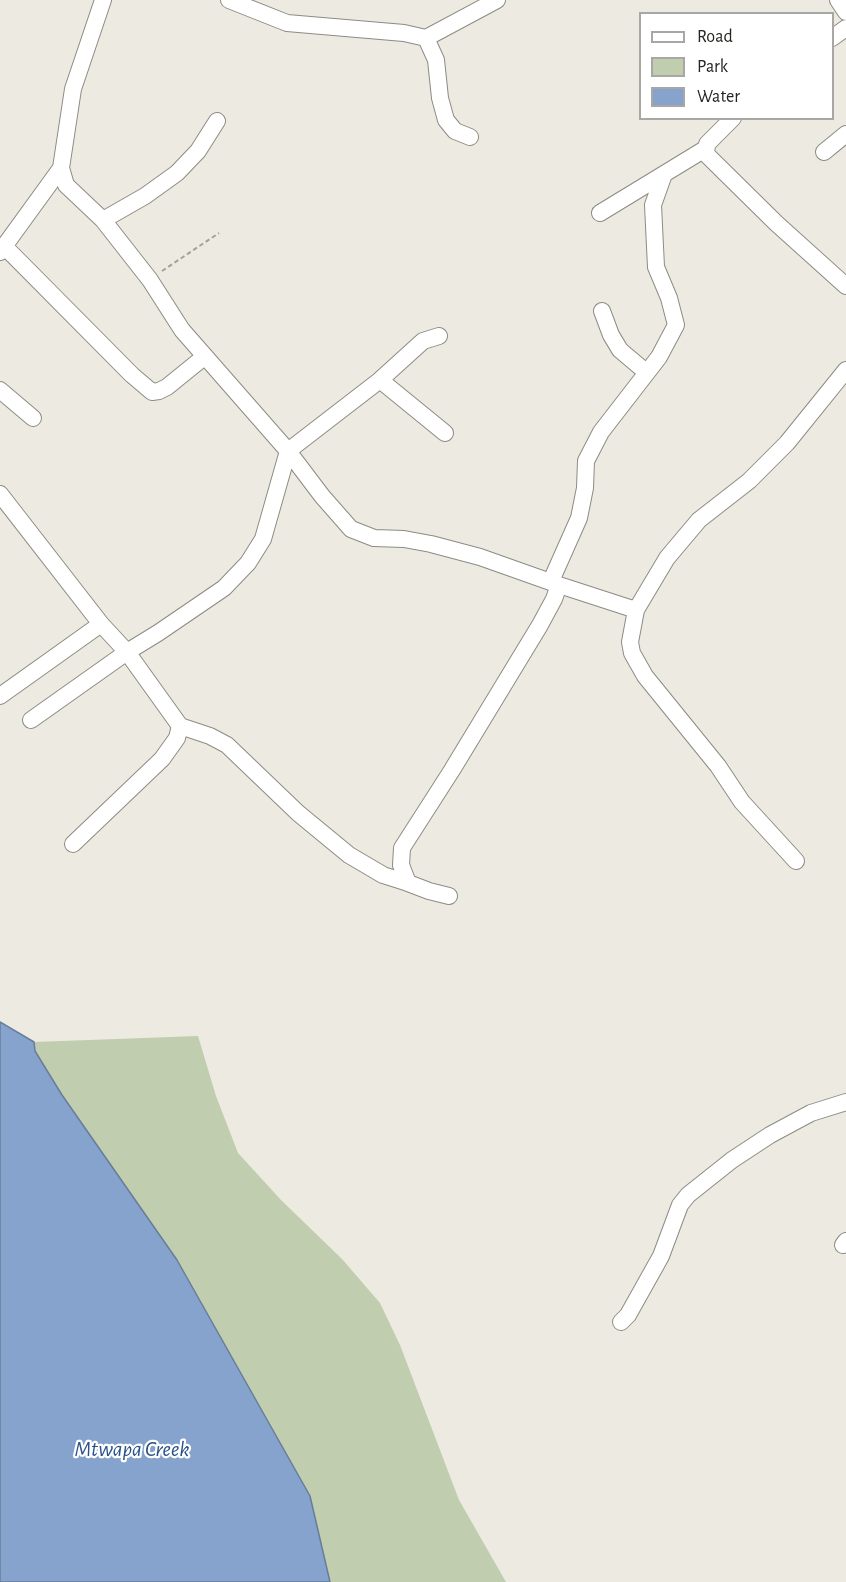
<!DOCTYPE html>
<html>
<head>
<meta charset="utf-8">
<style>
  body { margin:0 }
  #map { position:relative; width:846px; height:1582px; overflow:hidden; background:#edeae1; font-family:"Alegreya Sans",sans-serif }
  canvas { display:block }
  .legend { position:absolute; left:639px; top:12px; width:195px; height:108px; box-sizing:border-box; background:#fff; border:2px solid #a8a7a6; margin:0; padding:8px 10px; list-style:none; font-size:18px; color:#252420 }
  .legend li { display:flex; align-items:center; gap:12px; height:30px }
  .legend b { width:30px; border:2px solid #a8a7a6 }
</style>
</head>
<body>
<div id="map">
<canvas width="846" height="1582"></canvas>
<ul class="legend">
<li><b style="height:8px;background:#fff"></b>Road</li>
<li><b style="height:16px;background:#c0cdae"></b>Park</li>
<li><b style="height:16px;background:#85a3cd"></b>Water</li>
</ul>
</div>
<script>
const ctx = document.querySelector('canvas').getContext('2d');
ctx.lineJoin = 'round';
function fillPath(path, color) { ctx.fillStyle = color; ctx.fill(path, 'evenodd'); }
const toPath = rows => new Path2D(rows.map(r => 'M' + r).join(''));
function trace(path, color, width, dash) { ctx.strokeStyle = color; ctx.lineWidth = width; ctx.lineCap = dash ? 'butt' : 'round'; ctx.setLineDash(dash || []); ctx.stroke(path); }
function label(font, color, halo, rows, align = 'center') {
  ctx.font = font + ' "Alegreya Sans",sans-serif'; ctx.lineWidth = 4.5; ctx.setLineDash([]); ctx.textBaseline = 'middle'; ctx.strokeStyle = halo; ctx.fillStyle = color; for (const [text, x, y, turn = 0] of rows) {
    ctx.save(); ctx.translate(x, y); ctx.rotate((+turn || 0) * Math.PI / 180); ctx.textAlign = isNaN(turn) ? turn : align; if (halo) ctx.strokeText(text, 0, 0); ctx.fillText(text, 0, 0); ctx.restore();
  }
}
const green = toPath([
  [198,1036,216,1096,238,1153,281,1200,342,1259,380,1303,400,1345,459,1500,506,1582,330,1582,310,1496,62,1095,35,1051,34,1042]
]);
const water = toPath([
  [0,1022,34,1042,35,1051,62,1095,177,1260,310,1496,330,1582,0,1582,0,1022]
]);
const path = toPath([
  [162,271,219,233]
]);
const minor = toPath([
  [103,0,73,89,61,168,66,185,103,220,150,280,182,330,288,451,322,496,351,529,374,538,404,539,431,544,480,557,559,585,554,599,540,625,452,770,402,848,401,865,408,883,429,891,449,896],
  [229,0,287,23,404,33,426,38,436,60,440,98,446,120,455,131,470,137],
  [838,0,846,12],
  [426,38,497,0],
  [832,38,846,28],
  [733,118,707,144,706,154,776,223,846,286],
  [824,152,846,134],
  [600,213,705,149],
  [103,220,145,196,177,173,198,151,217,121],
  [4,246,132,375,152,392,159,391,167,387,204,357],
  [0,252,61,168],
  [602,311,611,335,620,350,646,372],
  [380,380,445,433],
  [0,390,33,418],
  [0,494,101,624,127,652,180,726,177,738,162,759,73,844],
  [551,581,579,518,585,488,586,461,601,432,659,357,676,325,669,298,656,267,653,205,664,174],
  [559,585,636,610,667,558,699,520,749,481,787,443,846,370],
  [636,610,630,642,632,653,645,676,718,766,742,802,796,861],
  [0,696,101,624],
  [31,720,127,652,158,633,224,588,248,563,263,539,288,451,380,380,423,341,439,336],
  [180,726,210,736,227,745,298,813,349,855,383,875,408,883],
  [843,1245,846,1241],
  [621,1322,628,1315,661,1256,680,1205,688,1195,732,1160,770,1135,811,1113,846,1102]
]);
const waterNames = [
  ["Mtwapa Creek",132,1449]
];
fillPath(green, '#c0cdae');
fillPath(water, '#85a3cd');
trace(water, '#687d99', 1.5);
trace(minor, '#8d8b83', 18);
trace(path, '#a2a099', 2, [4.5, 3]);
trace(minor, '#fff', 16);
label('italic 22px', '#2b5288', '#fff', waterNames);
</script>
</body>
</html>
